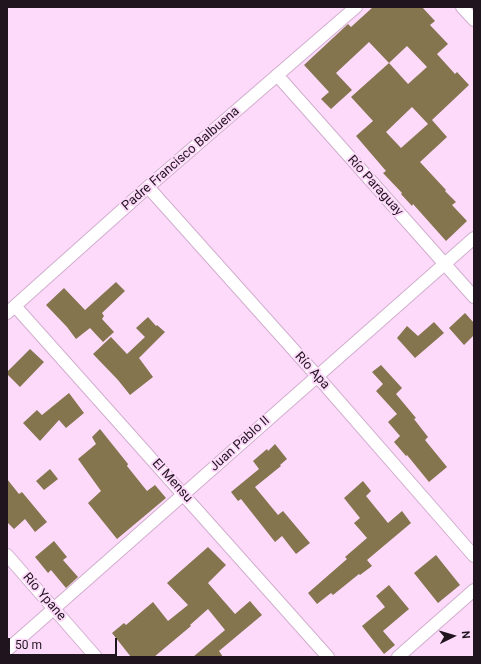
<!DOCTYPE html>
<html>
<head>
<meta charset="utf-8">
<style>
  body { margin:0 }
  #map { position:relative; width:481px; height:664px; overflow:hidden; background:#fdd9fa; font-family:Roboto,sans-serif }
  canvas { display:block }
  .frame { position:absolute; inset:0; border:8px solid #20141f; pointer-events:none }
  .north { position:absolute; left:433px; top:616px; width:40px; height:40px; -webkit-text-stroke:3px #fdd9fa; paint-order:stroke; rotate:85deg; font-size:11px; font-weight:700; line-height:16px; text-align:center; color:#20141f }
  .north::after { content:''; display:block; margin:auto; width:14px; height:18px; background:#20141f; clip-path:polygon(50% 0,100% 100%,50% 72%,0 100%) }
  .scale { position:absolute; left:8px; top:638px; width:109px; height:18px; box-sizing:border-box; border:2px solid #20141f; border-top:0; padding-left:5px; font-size:12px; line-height:14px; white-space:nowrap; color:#20141f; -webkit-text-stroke:3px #fdd9fa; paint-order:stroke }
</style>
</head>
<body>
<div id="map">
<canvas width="481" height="664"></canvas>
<div class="frame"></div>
<div class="north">N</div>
<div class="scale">50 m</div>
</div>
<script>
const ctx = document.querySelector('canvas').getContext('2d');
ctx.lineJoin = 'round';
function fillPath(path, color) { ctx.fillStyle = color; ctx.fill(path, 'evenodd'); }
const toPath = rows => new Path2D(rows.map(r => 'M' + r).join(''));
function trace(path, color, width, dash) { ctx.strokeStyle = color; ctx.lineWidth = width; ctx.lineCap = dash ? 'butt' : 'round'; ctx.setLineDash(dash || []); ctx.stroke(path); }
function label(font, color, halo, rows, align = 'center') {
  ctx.font = font + ' Roboto,sans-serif'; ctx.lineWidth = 4; ctx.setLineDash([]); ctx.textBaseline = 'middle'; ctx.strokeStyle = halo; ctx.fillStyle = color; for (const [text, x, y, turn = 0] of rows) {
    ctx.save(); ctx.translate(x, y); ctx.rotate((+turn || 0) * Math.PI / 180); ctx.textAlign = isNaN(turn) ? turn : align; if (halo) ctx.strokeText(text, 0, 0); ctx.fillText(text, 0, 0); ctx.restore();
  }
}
const building = toPath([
  [373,7,422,7,435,21,430,25,448,44,437,54,455,74,457,72,469,85,432,120,447,137,420,162,446,190,445,191,456,202,452,205,467,221,446,241,413,204,412,206,401,194,402,193,383,173,386,171,356,136,373,121,351,97,389,63,369,42,367,44,336,73,352,90,331,109,321,99,329,92,304,65,348,24,351,27],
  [407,46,427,67,408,84,389,63],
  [412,107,428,124,401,148,386,132],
  [116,282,125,291,102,313,104,316,102,319,114,332,103,342,90,328,76,339,67,327,46,305,64,288,85,310],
  [465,313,474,323,474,335,464,345,449,328],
  [148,317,156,326,157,325,165,332,139,358,153,377,130,395,118,380,93,354,111,337,127,354,145,337,136,328],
  [434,322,444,333,415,358,397,338,407,326,418,336],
  [30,349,44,362,20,387,7,374,7,372],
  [381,365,402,388,396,394,416,418,414,419,428,437,425,440,447,467,429,482,407,455,406,456,394,442,400,436,388,422,397,414,376,391,383,384,372,372],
  [69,393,84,413,66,428,59,420,40,441,23,423,37,410,42,415],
  [100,429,128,464,127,466,147,491,155,485,166,498,117,539,88,503,101,491,78,459,96,444,92,437],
  [275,444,287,459,280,465,281,466,255,487,278,515,283,511,310,543,296,554,282,536,275,542,241,499,238,501,231,492,259,469,253,461,267,449,268,451],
  [50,469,58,479,44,490,36,481],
  [7,479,19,494,22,492,47,522,35,532,25,519,14,529,7,522],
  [363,481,371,491,366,496,388,523,402,511,411,523,367,560,372,566,360,575,359,574,333,595,331,593,317,604,308,593,347,559,345,557,367,538,354,523,360,518,344,498],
  [54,541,67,557,63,560,78,577,66,588,51,570,48,573,35,557],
  [208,547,226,565,208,583,235,614,250,601,262,615,219,651,223,657,193,657,225,630,208,609,190,625,191,626,154,657,131,657,112,633,124,623,126,625,153,602,168,621,188,605,167,583],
  [436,555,460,585,438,603,414,573],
  [389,585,409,609,383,631,395,645,384,654,362,626,385,607,376,596]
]);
const minor = toPath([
  [462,7,474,20],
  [277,75,474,297],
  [148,187,317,376,474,556],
  [15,306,328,657],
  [7,313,148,187,356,7],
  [7,555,96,657],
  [7,650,474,238],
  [398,657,474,590]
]);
const streetNames = [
  ["Padre Francisco Balbuena",181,159,-41],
  ["Río Paraguay",375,186,48],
  ["Río Apa",312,371,48],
  ["Juan Pablo II",240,444,-42],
  ["El Mensu",172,481,48],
  ["Río Ypane",44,597,49]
];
fillPath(building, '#84754e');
trace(minor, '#d1aece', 14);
trace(minor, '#fff', 12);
label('13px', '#20141f', '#fdd9fa', streetNames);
</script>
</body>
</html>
